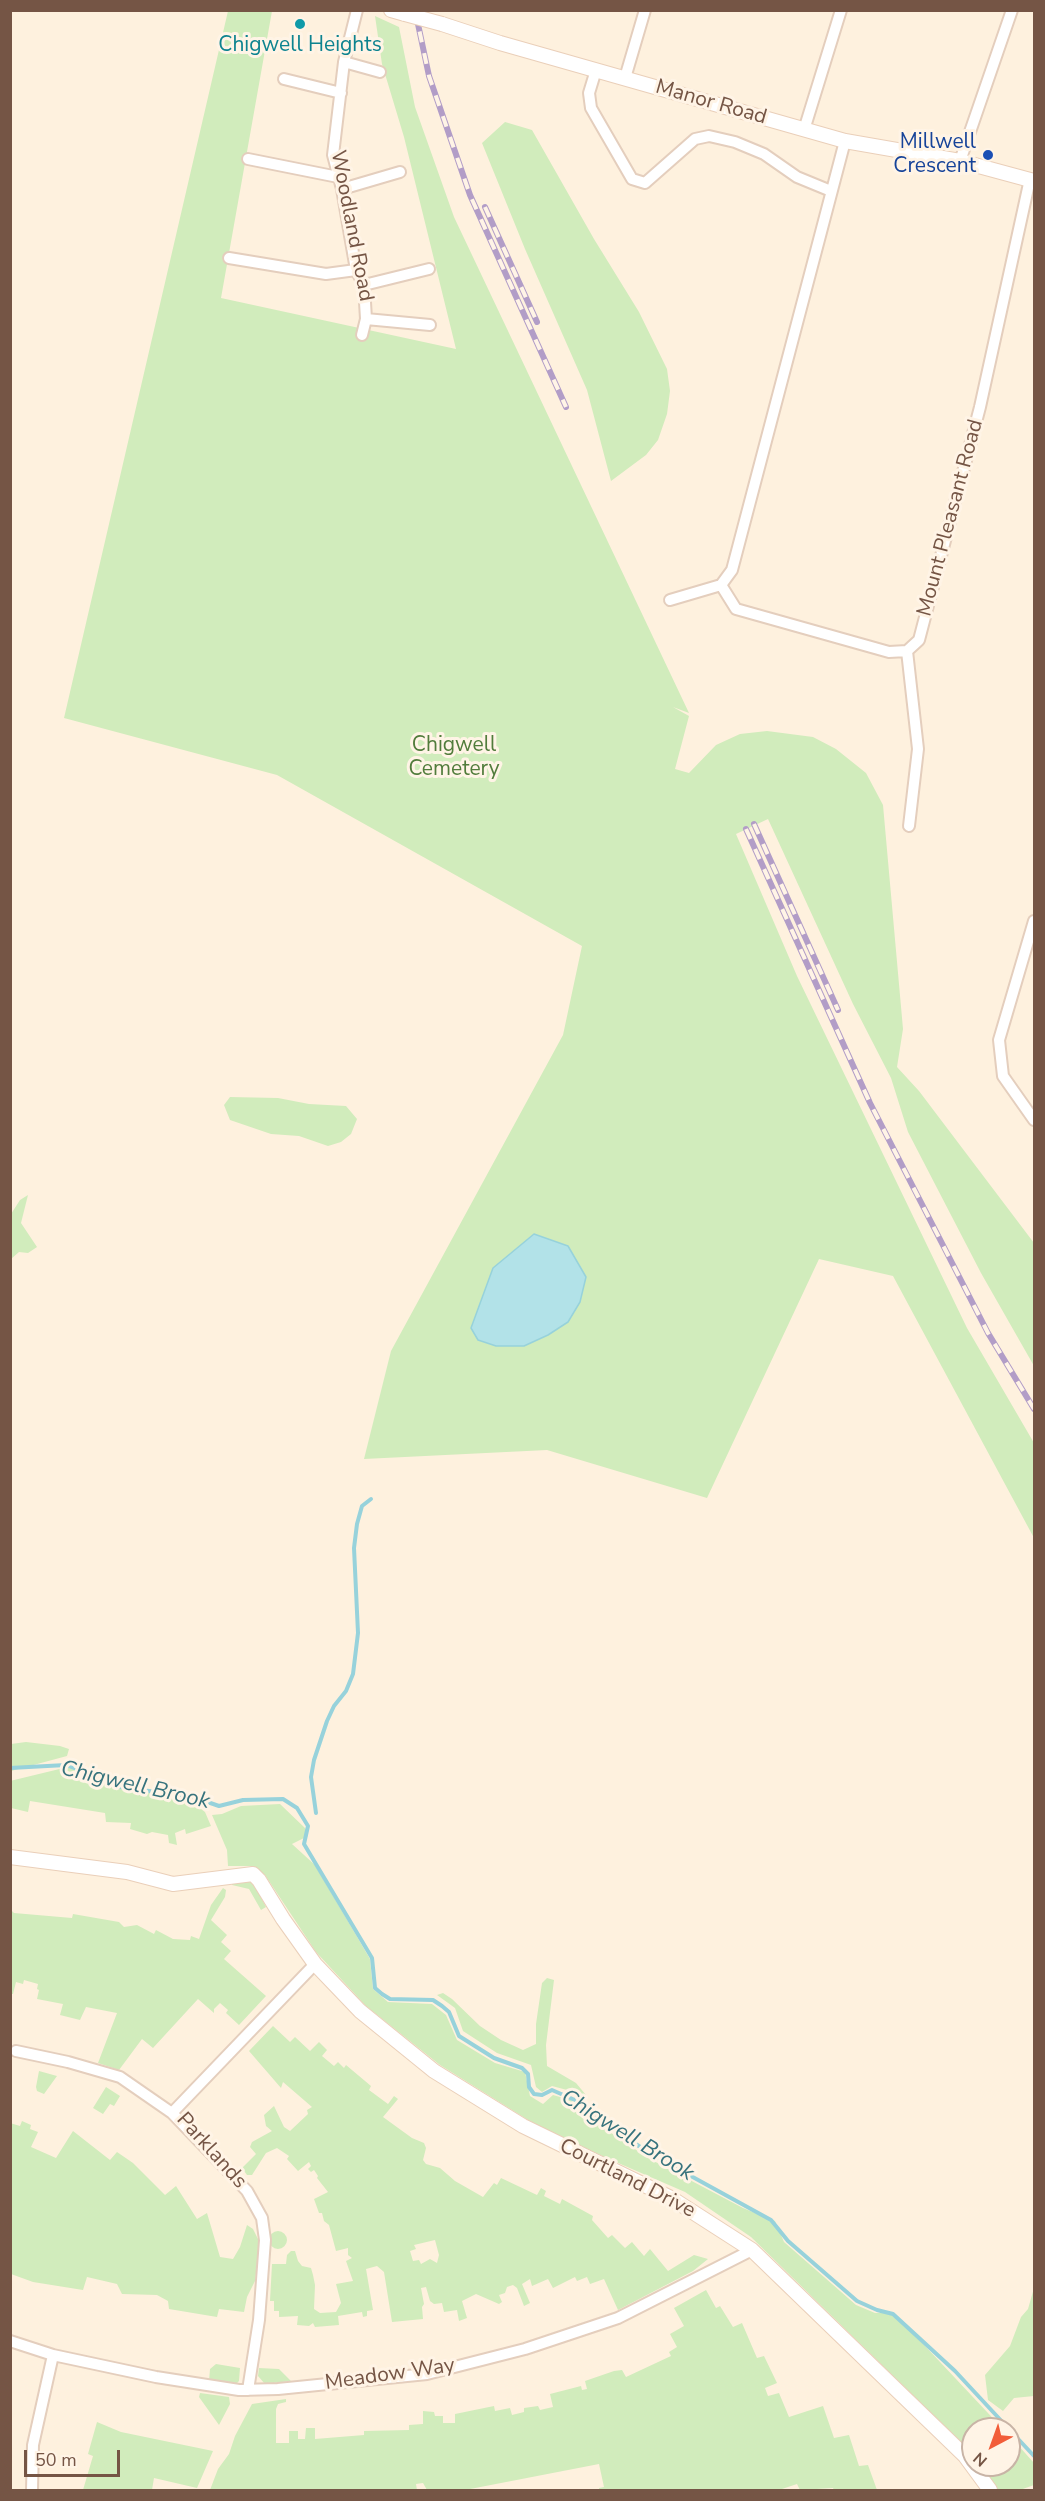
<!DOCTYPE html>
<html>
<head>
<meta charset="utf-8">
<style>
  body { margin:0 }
  #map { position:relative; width:1045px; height:2501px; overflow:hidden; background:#fef1de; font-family:"Nunito Sans",sans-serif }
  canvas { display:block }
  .frame { position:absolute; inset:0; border:12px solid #755545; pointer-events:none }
  .north { position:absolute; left:961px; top:2417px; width:60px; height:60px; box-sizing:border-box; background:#fff4e6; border:2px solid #c8b4a6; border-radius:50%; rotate:221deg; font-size:16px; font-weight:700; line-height:24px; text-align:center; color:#755545 }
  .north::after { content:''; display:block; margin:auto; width:21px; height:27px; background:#f25d39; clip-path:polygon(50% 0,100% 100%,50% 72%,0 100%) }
  .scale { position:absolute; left:24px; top:2450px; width:96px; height:27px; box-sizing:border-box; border:3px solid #755545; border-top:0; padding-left:8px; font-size:18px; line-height:21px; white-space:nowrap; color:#755545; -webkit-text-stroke:4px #fff4e6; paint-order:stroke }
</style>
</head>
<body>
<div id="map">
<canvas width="1045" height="2501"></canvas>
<div class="frame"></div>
<div class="north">N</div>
<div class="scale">50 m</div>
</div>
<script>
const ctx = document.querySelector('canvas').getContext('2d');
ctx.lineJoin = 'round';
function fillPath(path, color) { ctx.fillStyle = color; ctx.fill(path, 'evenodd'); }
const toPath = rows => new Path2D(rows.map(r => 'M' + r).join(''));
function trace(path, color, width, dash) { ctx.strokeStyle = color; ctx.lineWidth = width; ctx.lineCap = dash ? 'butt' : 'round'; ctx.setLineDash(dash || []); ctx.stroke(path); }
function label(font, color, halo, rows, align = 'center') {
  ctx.font = font + ' "Nunito Sans",sans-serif'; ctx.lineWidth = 6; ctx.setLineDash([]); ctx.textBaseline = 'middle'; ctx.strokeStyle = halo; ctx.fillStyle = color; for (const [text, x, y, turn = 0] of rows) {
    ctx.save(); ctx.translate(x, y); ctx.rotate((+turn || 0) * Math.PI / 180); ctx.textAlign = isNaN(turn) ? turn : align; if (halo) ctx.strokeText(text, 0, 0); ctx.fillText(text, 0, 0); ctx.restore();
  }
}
const green = toPath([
  [228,11,272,11,221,298,456,349,404,137,382,64,375,16,399,27,415,107,454,217,689,713,673,707,689,716,675,769,689,773,716,745,740,734,767,731,813,737,836,749,866,773,883,805,903,1029,897,1067,919,1091,1034,1243,1034,1366,981,1273,908,1132,891,1078,853,1004,768,819,736,834,797,976,967,1328,1034,1443,1034,1538,893,1276,819,1259,707,1498,547,1450,364,1459,391,1351,563,1035,582,946,277,775,64,718],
  [505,122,532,130,594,239,639,312,667,369,670,391,667,414,658,440,646,455,611,481,587,390,525,249,482,143],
  [230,1097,278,1098,309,1104,346,1106,357,1119,351,1134,341,1142,328,1146,299,1136,271,1134,230,1120,224,1105],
  [28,1195,21,1223,37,1247,28,1253,19,1252,11,1259,11,1214,20,1200],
  [26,1742,60,1746,69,1749,67,1756,11,1771,11,1744],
  [76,1765,109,1787,142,1789,193,1803,205,1812,211,1826,186,1834,185,1829,175,1833,177,1845,169,1843,168,1835,152,1832,147,1834,130,1829,131,1823,106,1822,105,1813,30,1801,28,1812,11,1808,10,1781],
  [280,1804,305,1828,308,1836,292,1844,315,1865,370,1959,373,1989,388,2002,432,2004,446,2015,457,2040,495,2063,525,2072,530,2096,543,2104,553,2095,588,2105,592,2120,648,2158,743,2208,775,2221,784,2242,856,2305,875,2313,894,2313,1003,2429,973,2429,973,2454,751,2237,685,2192,549,2133,440,2065,366,2006,316,1952,265,1875,250,1866,228,1866,227,1850,212,1815,222,1814,241,1806],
  [232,1882,251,1882,256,1887,266,1907,261,1910,249,1889,232,1885],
  [223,1888,226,1890,225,1897,211,1920,227,1935,221,1942,231,1951,224,1959,266,1996,239,2025,226,2013,228,2010,220,2003,214,2009,214,2013,198,1999,153,2048,142,2039,119,2070,98,2063,117,2013,86,2007,80,2020,60,2015,63,2004,37,1999,39,1990,37,1989,38,1984,24,1980,23,1984,16,1982,13,1994,11,1994,11,1910,14,1913,72,1918,73,1914,119,1922,124,1927,137,1925,154,1934,156,1930,173,1939,190,1940,191,1936,199,1939,211,1905],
  [547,1978,554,1980,546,2045,547,2066,576,2083,586,2095,552,2086,542,2092,536,2087,531,2065,497,2053,463,2031,455,2008,437,1995,443,1993,452,1999,480,2026,501,2040,523,2050,536,2044,536,2024,542,1983],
  [273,2026,290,2042,295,2037,310,2051,319,2042,327,2050,322,2056,334,2066,338,2062,344,2068,346,2065,371,2086,369,2090,388,2104,394,2096,398,2099,383,2117,412,2138,424,2143,426,2148,423,2160,426,2164,440,2168,455,2181,483,2197,494,2183,497,2185,501,2178,537,2195,541,2188,546,2191,544,2196,560,2204,562,2199,593,2216,592,2220,608,2238,612,2235,625,2248,632,2242,644,2256,650,2249,668,2271,694,2255,708,2259,693,2271,618,2310,604,2279,590,2284,587,2277,577,2281,575,2277,553,2288,548,2279,532,2286,530,2279,522,2284,530,2303,524,2306,517,2288,513,2285,507,2287,505,2293,499,2295,502,2302,499,2304,476,2294,462,2301,467,2318,459,2321,457,2310,444,2312,442,2303,434,2304,430,2301,426,2287,421,2288,424,2304,422,2307,423,2319,392,2322,384,2272,377,2266,366,2269,373,2310,367,2311,367,2316,363,2317,362,2312,338,2316,339,2325,315,2327,313,2323,309,2326,297,2325,298,2316,279,2317,279,2311,274,2311,274,2301,270,2301,272,2264,286,2264,287,2255,291,2251,295,2251,298,2261,302,2266,311,2268,313,2275,315,2285,314,2309,320,2313,336,2312,341,2303,336,2284,353,2281,346,2261,352,2258,348,2255,348,2248,336,2251,329,2225,324,2221,322,2213,319,2213,314,2199,328,2192,317,2178,318,2176,314,2170,311,2172,308,2169,311,2166,309,2162,298,2171,287,2159,289,2156,277,2148,266,2153,252,2175,247,2175,242,2168,256,2154,250,2147,252,2142,272,2131,266,2126,264,2115,274,2106,284,2127,290,2131,308,2114,307,2110,312,2107,283,2082,281,2088,249,2051],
  [435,2240,439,2255,437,2263,430,2259,421,2264,419,2260,413,2261,410,2251,416,2249,414,2245],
  [39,2071,57,2076,44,2094,37,2091,36,2087],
  [106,2087,120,2096,114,2106,110,2104,103,2114,93,2108],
  [22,2121,31,2125,30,2129,38,2132,31,2147,56,2158,73,2131,110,2160,117,2152,133,2163,165,2195,176,2186,197,2219,207,2213,220,2257,233,2259,240,2247,247,2225,253,2229,258,2239,258,2257,255,2281,247,2297,244,2312,219,2309,217,2317,169,2309,168,2301,157,2295,122,2294,117,2284,87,2277,83,2290,33,2282,11,2274,10,2123,20,2126],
  '269 2240a9 9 0 1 1 18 0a9 9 0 1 1-18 0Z',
  [1034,2288,1034,2396,1014,2398,1003,2411,988,2400,985,2375,1010,2346,1021,2317,1028,2309],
  [706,2290,716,2308,720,2306,733,2327,742,2323,757,2358,764,2356,777,2383,765,2388,768,2396,779,2393,789,2417,823,2406,834,2438,849,2435,859,2466,868,2465,877,2490,834,2490,833,2488,800,2490,797,2484,779,2490,599,2490,599,2488,604,2487,599,2464,465,2490,427,2490,423,2483,416,2484,417,2490,210,2490,218,2469,229,2454,235,2436,252,2404,286,2399,286,2402,278,2404,276,2409,276,2443,289,2443,289,2431,298,2431,298,2439,305,2439,306,2428,315,2428,315,2439,364,2435,364,2431,409,2430,409,2425,423,2424,423,2411,434,2412,435,2416,443,2416,443,2423,455,2423,455,2414,494,2406,495,2411,510,2408,512,2415,524,2412,524,2408,538,2406,540,2410,553,2407,550,2394,581,2386,582,2390,587,2389,585,2381,614,2371,622,2370,626,2377,671,2356,669,2352,677,2347,670,2334,684,2326,674,2308],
  [216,2364,240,2368,239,2381,235,2385,209,2381,210,2369],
  [259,2368,279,2369,291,2381,265,2384,258,2376],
  [200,2393,229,2397,230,2404,219,2425,199,2397],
  [97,2422,121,2432,213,2451,197,2488,154,2478,152,2490,83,2490,93,2456,88,2454],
  [1009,2435,1034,2463,1034,2485,1020,2490,994,2490,982,2465,1009,2465]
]);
const water = toPath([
  [534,1234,568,1246,586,1277,580,1302,568,1322,548,1335,524,1346,496,1346,478,1340,471,1328,493,1268,534,1234]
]);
const stream = toPath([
  [10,1768,66,1765,82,1771,98,1780,111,1782,120,1787,193,1797,219,1806,243,1800,283,1799,297,1808,308,1826,304,1844,372,1958,375,1988,382,1994,390,1999,433,2000,442,2006,449,2012,459,2036,494,2058,522,2068,528,2074,529,2087,534,2094,542,2095,552,2090,584,2104,595,2116,649,2153,771,2220,788,2241,857,2301,877,2310,893,2314,955,2371,1034,2456],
  [316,1813,311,1777,314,1760,327,1721,334,1706,346,1691,353,1674,358,1633,354,1548,357,1524,362,1506,371,1499]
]);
const street = toPath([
  [357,10,344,62,333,155,342,189,356,270,364,285,366,319,362,335],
  [344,62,380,72],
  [596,70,589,93,591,108,632,179,645,183,695,139,709,136,735,142,764,154,797,177,831,191],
  [625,78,645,10],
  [284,79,341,93],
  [804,130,841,10],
  [248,159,338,177],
  [960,161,1012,10],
  [342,189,400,172],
  [229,258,326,274,356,270],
  [364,285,429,269],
  [366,319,430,325],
  [721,585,736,609,889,652,907,651,919,640,980,407,1030,179],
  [670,600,721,585,732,570,845,141],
  [907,651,918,749,909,826],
  [1034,921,999,1040,1003,1076,1034,1120],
  [16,2051,68,2062,120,2077,172,2113],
  [10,2341,53,2355,156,2377,239,2390,278,2389,427,2374,525,2349,618,2318,752,2250],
  [248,2390,259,2320,265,2240,262,2218,247,2191,172,2113,315,1964],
  [32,2490,33,2445,53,2355]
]);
const secondary = toPath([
  [391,10,405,14],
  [442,24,500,43,845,141,960,161,1034,181],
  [10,1857,127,1872,173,1884,253,1874,259,1880,283,1919,315,1964,360,2011,434,2071,523,2126,671,2198,752,2250,965,2456,990,2490]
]);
const rail = toPath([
  [415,10,429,76,470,195,566,407],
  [485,207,537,322],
  [754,824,838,1010],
  [746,829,870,1103,988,1333,1034,1409]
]);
const secondaryBridge = toPath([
  [405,14,442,24]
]);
const markers = [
  [300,24,6,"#0f9aa8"],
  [988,155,6,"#1a4fb4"]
];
const cultureNames = [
  ["Chigwell Heights",300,46]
];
const streetNames = [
  ["Manor Road",711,103,16],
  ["Woodland Road",351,226,79],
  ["Mount Pleasant Road",951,518,-75],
  ["Parklands",211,2151,48],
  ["Courtland Drive",627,2179,27],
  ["Meadow Way",390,2375,-8]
];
const transitNames = [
  ["Millwell",976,143],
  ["Crescent",976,167]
];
const parkNames = [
  ["Chigwell",454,746],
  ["Cemetery",454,770]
];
const waterNames = [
  ["Chigwell Brook",135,1786,13],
  ["Chigwell Brook",627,2136,32]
];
fillPath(green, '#d1ecbc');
fillPath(water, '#b2e2e8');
trace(water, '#97d2db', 1.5);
trace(stream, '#97d2db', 4);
trace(street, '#e4cebd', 14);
trace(secondary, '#eacfb9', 16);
trace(street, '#fff', 10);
trace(secondary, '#fff', 14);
trace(rail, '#b29dc7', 6);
trace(rail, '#fff4e6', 4, [11]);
trace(secondaryBridge, '#eacfb9', 16, []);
trace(secondaryBridge, '#fff', 14);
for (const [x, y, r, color] of markers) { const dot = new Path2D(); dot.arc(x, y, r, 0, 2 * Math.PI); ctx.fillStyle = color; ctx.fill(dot); trace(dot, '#fff4e6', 2); }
label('21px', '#0d838f', '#fff4e6', cultureNames);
label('21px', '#755545', '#fff4e6', streetNames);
label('21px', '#164399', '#fff4e6', transitNames, 'right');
label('21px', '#517c3b', '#fff4e6', parkNames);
label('italic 22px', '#37737d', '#fff4e6', waterNames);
</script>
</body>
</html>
